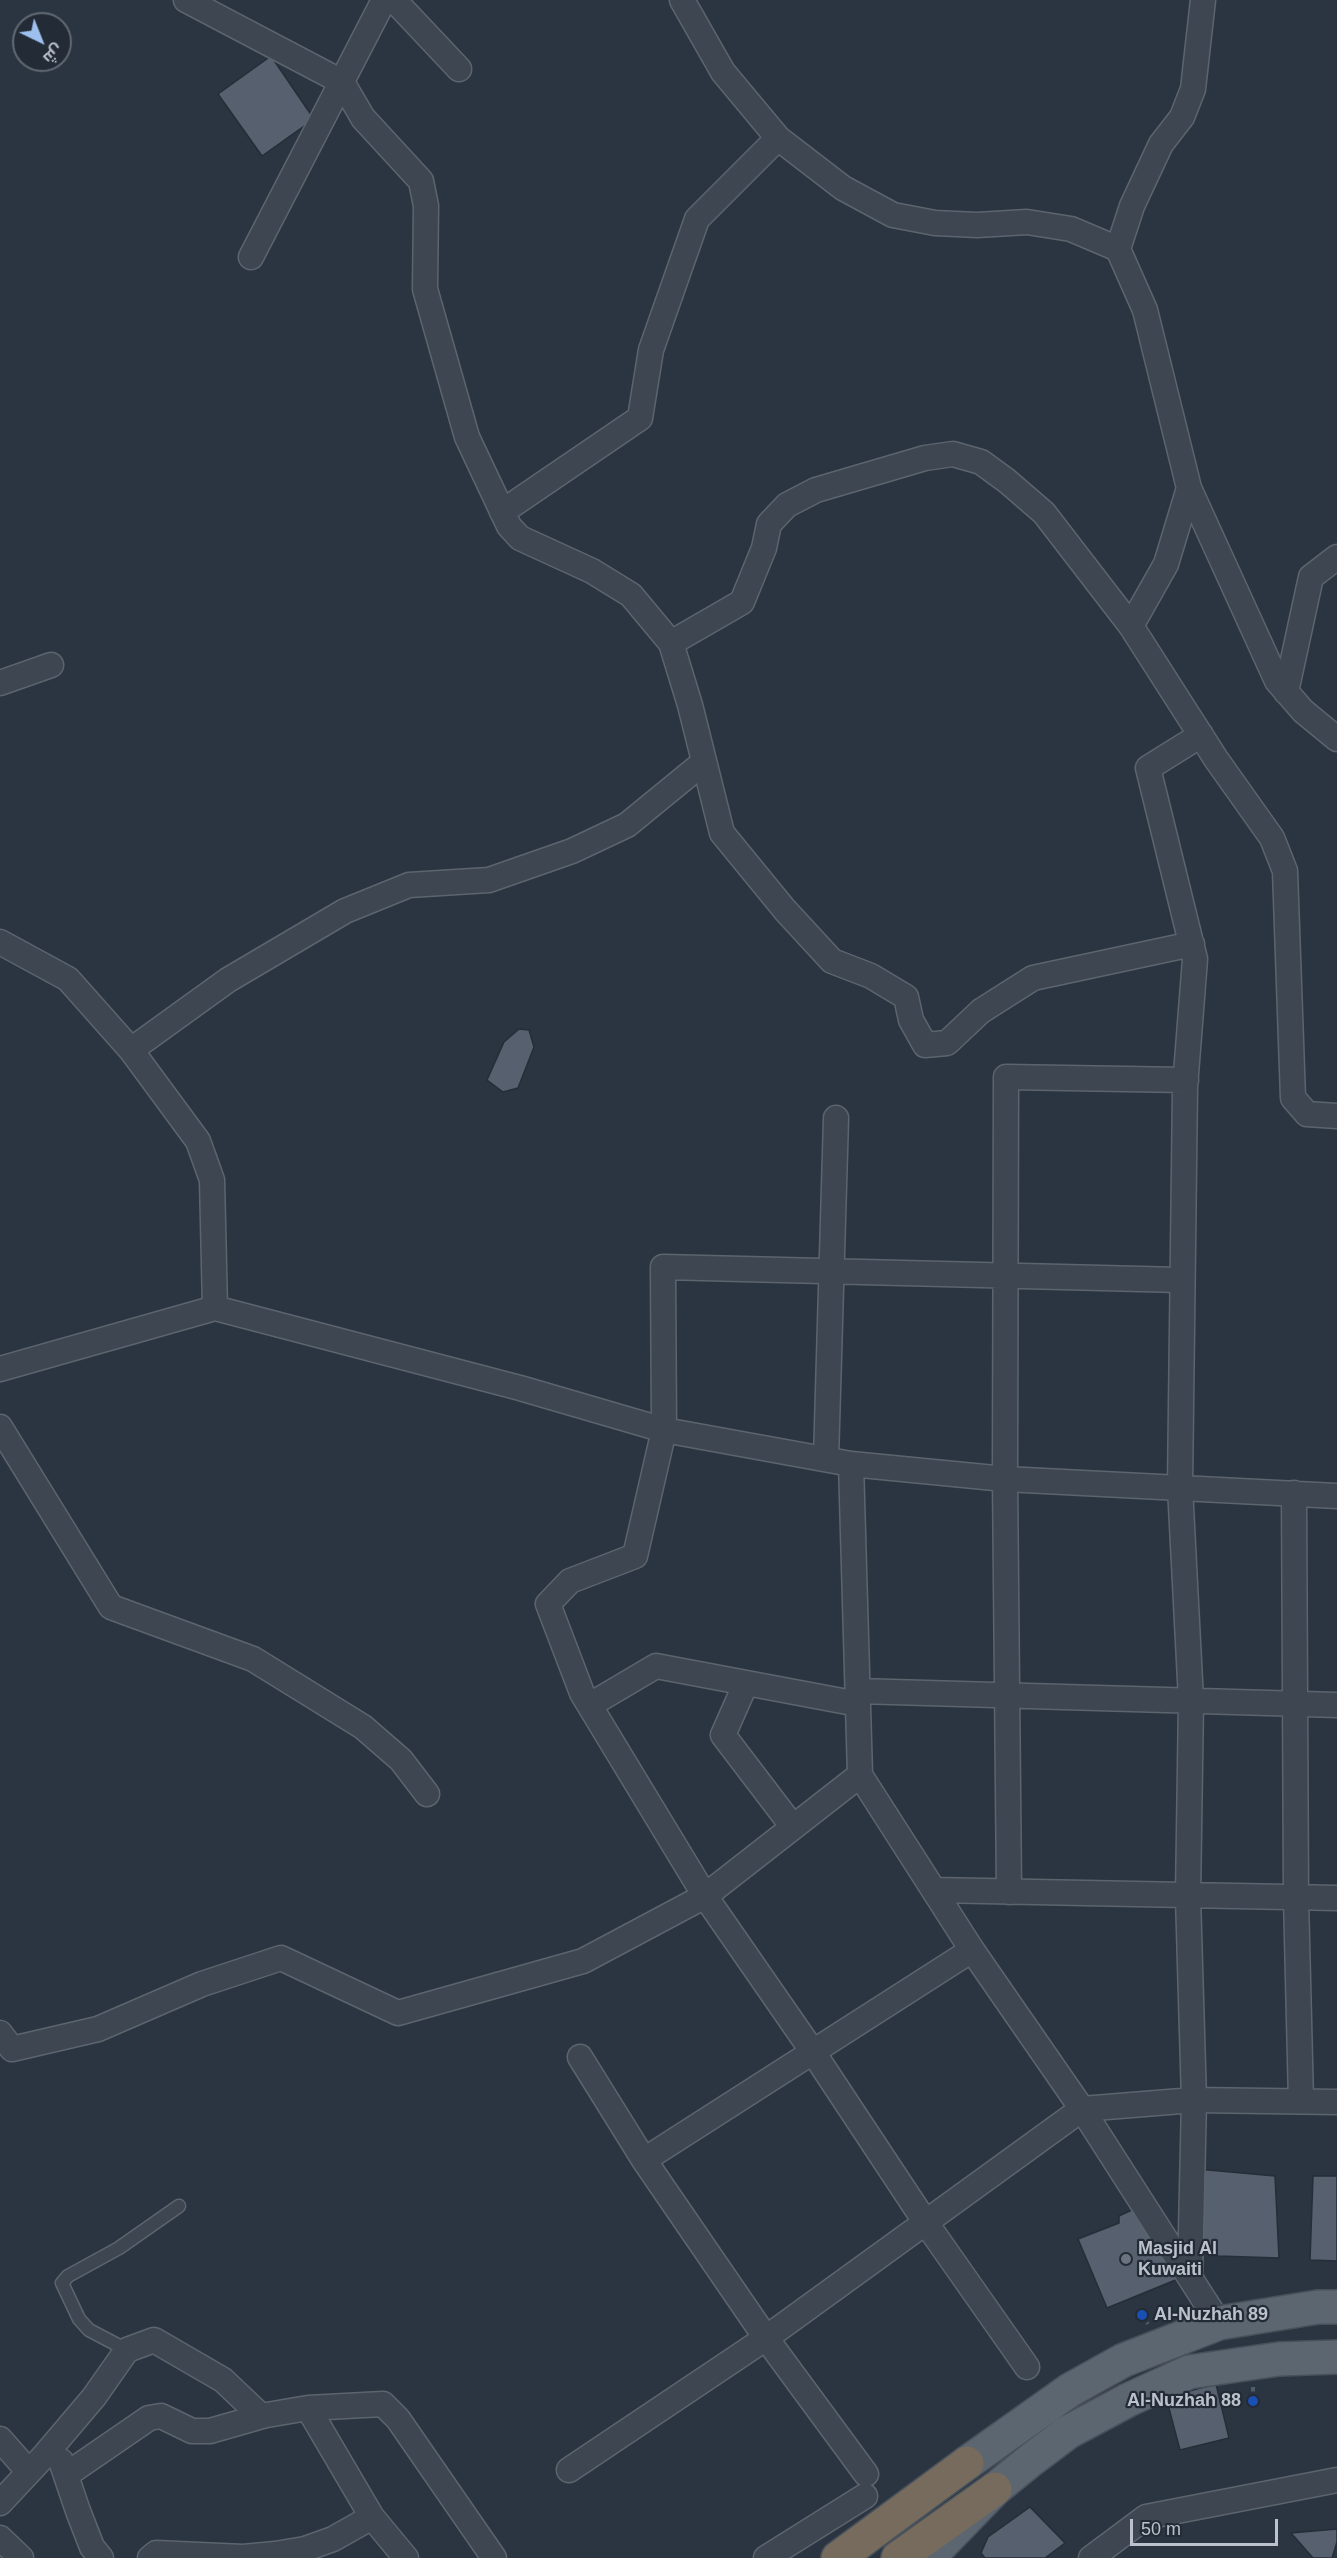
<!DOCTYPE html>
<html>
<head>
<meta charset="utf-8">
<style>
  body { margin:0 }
  #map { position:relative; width:1337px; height:2558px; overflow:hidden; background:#2a3541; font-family:Helvetica,Cairo,sans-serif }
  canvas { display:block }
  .north { position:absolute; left:12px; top:12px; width:60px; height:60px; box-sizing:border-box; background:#232c36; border:2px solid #606872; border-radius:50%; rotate:137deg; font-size:16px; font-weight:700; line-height:24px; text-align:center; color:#bbc2cb }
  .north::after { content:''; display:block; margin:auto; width:21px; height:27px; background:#9dc0ee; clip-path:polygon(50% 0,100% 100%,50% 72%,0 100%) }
  .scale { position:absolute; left:1130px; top:2519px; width:148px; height:27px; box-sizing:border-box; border:3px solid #bbc2cb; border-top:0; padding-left:8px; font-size:18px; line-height:21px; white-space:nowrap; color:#bbc2cb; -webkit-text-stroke:4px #232c36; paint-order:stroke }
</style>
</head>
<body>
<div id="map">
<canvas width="1337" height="2558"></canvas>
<div class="north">ش</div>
<div class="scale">50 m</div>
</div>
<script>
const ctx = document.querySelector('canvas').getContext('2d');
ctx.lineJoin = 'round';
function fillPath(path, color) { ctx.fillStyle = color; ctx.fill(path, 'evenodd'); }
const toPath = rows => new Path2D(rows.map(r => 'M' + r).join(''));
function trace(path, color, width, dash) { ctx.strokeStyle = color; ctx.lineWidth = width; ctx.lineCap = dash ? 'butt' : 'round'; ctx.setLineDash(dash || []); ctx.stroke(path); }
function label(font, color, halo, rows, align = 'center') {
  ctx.font = font + ' Helvetica,sans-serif'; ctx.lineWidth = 4.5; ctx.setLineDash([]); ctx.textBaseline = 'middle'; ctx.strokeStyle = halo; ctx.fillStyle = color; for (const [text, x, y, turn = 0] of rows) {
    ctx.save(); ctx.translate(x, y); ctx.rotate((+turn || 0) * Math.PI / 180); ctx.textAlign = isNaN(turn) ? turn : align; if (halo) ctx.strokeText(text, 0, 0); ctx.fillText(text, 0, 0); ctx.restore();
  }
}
const building = toPath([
  [271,56,314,119,262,156,218,94,271,56],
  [519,1029,529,1030,534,1047,518,1088,503,1092,487,1080,504,1042,519,1029],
  [1197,2169,1275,2176,1279,2258,1218,2256,1202,2240,1197,2169],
  [1313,2176,1337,2176,1337,2261,1310,2260,1313,2176],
  [1134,2209,1178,2279,1107,2308,1078,2239,1119,2223,1119,2216,1134,2209],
  [1216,2384,1229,2438,1180,2450,1166,2397,1216,2384],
  [1030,2507,1065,2543,1045,2558,985,2558,981,2553,988,2537,1030,2507],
  [1337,2529,1337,2542,1332,2558,1313,2558,1291,2533,1337,2529]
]);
const path = toPath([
  [1142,2315,1148,2324],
  [1253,2387,1253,2401]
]);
const lane = toPath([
  [127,2350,89,2330,79,2319,62,2283,68,2276,119,2248,179,2206]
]);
const street = toPath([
  [186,0,342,82,363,118,421,181,426,206,425,289,467,437,509,526,520,538,592,571,631,595,671,643,690,705,722,833,785,910,832,961,871,976,906,997,911,1020,925,1045,947,1043,981,1011,1033,978,1192,944],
  [394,0,459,69],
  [682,0,723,72,778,138,843,188,893,215,935,223,977,225,1027,222,1071,229,1118,249,1145,310,1189,488,1166,564,1131,626],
  [1118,249,1132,206,1161,144,1182,117,1193,89,1203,0],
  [251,257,384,0],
  [1189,488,1277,681,1303,711,1337,739],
  [502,512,640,418,651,350,697,219,778,138],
  [671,643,742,602,764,548,769,524,787,505,816,490,925,458,953,454,981,462,1007,481,1044,513,1131,626,1216,759,1272,838,1285,871,1293,1098,1307,1114,1337,1116],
  [0,683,51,665],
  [1286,692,1311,577,1337,557],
  [0,942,68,979,131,1050,198,1141,212,1180,215,1308],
  [131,1050,228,980,345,911,409,885,489,880,572,851,627,825,704,762],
  [0,1369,215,1308,520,1388,664,1430,851,1464,1005,1479,1337,1496],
  [0,1427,111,1607,253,1659,363,1727,401,1760,427,1794],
  [826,1459,836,1118],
  [851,1464,860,1775,972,1950,1082,2109,1219,2323],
  [1294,1493,1296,1898,1301,2101],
  [746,1683,723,1735,793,1827],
  [858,1691,1337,1705],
  [590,1705,656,1666,858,1704],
  [934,1890,1337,1898],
  [1009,1892,1005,1479,1006,1077,1186,1080],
  [0,2033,12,2049,98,2029,202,1984,281,1958,398,2013,583,1961,705,1896,860,1775],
  [580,2057,644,2160,766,2338,866,2474],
  [644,2160,972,1950],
  [1190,2275,1194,2100,1188,1897,1191,1700,1180,1487,1185,1087,1195,959,1148,768,1201,735],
  [1027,2367,926,2223,813,2052,705,1896,582,1693,548,1604,570,1581,635,1556,664,1430,663,1267,1181,1280],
  [308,2408,372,2517,406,2558],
  [0,2439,29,2472],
  [61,2461,78,2511,92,2547,101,2558],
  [569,2470,766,2338,1082,2109,1194,2100,1337,2102],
  [66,2475,149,2418,161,2416,192,2431,210,2431,266,2415],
  [0,2503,44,2456,94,2397,127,2350,154,2340,223,2380,261,2416,308,2408,383,2404,398,2419,494,2558],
  [0,2538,21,2558],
  [150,2558,156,2553,243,2557,275,2554,305,2549,333,2539,372,2517],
  [766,2558,865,2496],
  [1091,2558,1146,2517,1337,2480]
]);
const primary = toPath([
  [967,2463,1070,2390,1124,2360,1219,2323,1318,2307,1337,2307],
  [928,2558,995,2489,1032,2459,1068,2432,1128,2400,1189,2372,1279,2359,1337,2357]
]);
const highway = toPath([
  [838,2558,967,2463],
  [898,2558,995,2489]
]);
const markers = [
  [1126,2259,6,"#6b7280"],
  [1142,2315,6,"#1a4fb4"],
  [1253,2401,6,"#1a4fb4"]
];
const poiNames = [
  ["Masjid Al",1138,2249],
  ["Kuwaiti",1138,2270],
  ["Al-Nuzhah 89",1154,2315],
  ["Al-Nuzhah 88",1241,2401,"right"]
];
fillPath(building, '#56606e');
trace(building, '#252e38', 1.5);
trace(lane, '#5c656e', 15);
trace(street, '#5c656e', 27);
trace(primary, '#48505a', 36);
trace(highway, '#49525b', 36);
trace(path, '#4c5f61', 4, [4.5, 4.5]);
trace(lane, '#3e4751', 12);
trace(street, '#3e4751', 24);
trace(primary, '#5c6671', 33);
trace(highway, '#766b5c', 33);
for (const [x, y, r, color] of markers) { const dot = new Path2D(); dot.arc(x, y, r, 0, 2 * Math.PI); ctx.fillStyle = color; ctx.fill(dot); trace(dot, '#232c36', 2); }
label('bold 18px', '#bbc2cb', '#232c36', poiNames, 'left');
</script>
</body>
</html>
